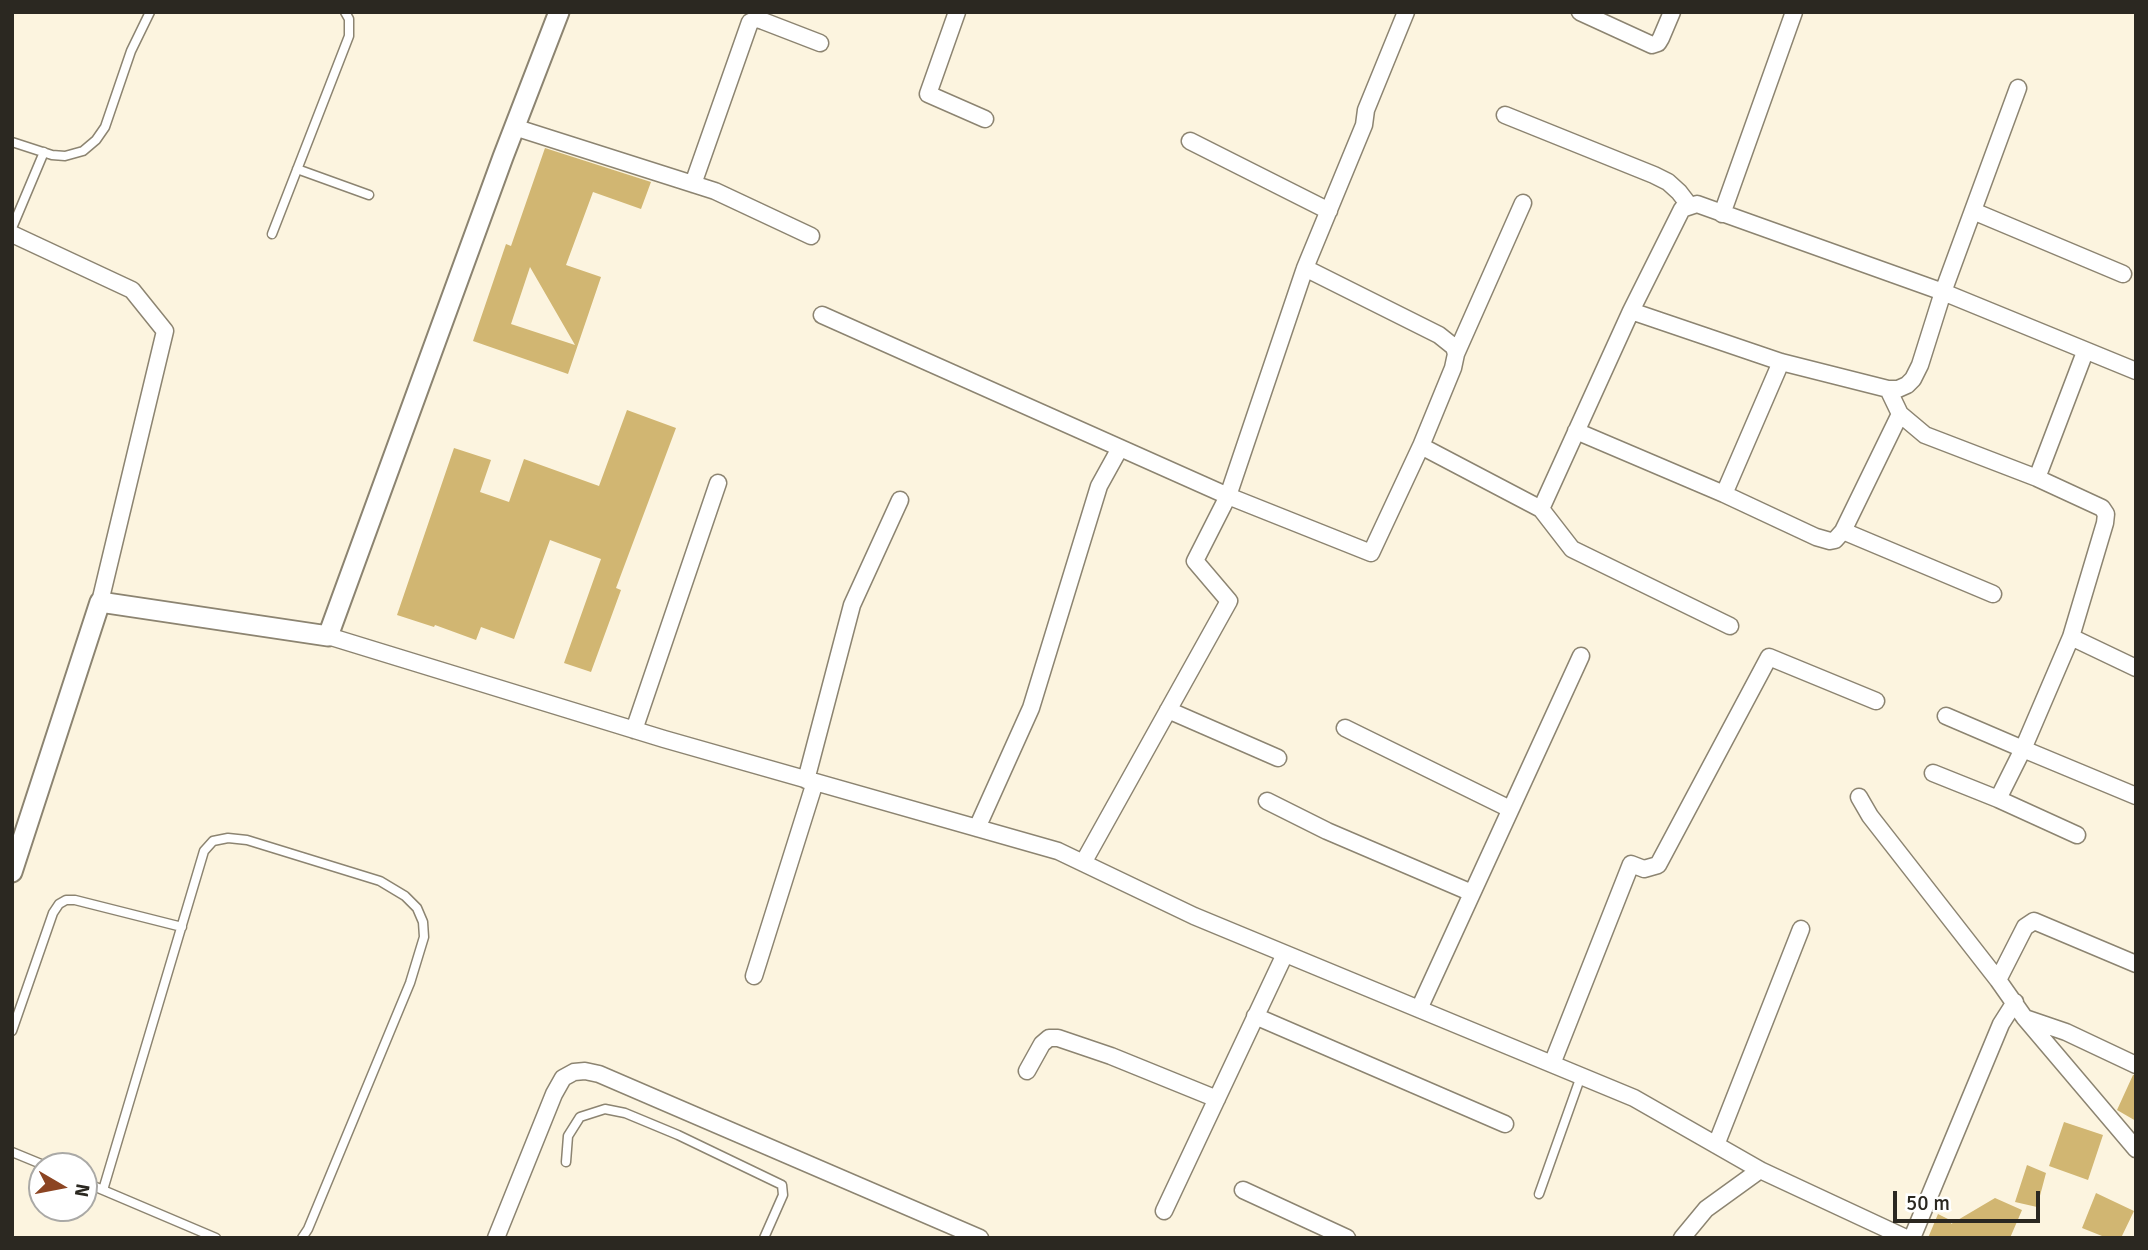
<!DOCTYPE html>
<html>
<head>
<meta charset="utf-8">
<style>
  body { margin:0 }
  #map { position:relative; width:2148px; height:1250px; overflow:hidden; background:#fcf4df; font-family:Signika,sans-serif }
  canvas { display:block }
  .frame { position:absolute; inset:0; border:14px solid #2b2821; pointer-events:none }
  .north { position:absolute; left:28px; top:1152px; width:70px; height:70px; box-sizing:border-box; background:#fff; border:2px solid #aaa9a6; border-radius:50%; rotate:100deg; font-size:19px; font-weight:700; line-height:28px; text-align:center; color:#2b2821 }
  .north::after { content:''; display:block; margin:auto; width:24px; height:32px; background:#8c4523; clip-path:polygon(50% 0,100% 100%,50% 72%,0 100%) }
  .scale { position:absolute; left:1893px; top:1191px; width:147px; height:32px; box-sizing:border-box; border:4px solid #2b2821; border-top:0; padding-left:9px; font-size:21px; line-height:24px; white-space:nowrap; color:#2b2821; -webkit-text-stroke:5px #fff; paint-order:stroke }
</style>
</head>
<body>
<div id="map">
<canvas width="2148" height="1250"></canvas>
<div class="frame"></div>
<div class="north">N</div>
<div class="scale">50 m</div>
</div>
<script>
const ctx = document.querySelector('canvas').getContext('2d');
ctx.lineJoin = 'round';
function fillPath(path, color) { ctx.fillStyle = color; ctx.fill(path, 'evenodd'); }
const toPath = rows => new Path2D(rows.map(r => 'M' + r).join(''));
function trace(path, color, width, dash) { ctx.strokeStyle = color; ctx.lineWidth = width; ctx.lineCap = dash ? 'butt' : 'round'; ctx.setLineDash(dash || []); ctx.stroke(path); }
const building = toPath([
  [545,148,651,182,641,209,593,192,566,265,601,277,568,374,473,341,506,244,511,246],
  [530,267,575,345,511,324],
  [627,410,676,428,616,588,621,590,591,672,564,663,601,559,550,540,514,639,481,627,476,640,435,625,434,627,397,615,454,448,491,460,480,492,509,502,524,459,599,486],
  [2133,1075,2136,1075,2136,1121,2117,1110],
  [2064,1122,2103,1135,2088,1180,2049,1166],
  [2027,1165,2046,1173,2037,1207,2015,1202],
  [2096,1193,2134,1211,2121,1238,2107,1238,2082,1228],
  [1995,1198,2022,1210,2010,1238,1928,1238,1938,1214,1952,1221,1951,1224]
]);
const service = toPath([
  [12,142,52,155,65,156,83,151,96,140,105,127,131,51,150,12],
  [297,169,369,195],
  [12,228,44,152],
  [272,234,349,36,349,19,345,12],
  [12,1031,53,913,59,904,66,900,75,900,182,927],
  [12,1152,46,1166],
  [566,1162,568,1136,580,1117,605,1109,625,1113,678,1135,782,1185,783,1195,764,1238],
  [84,1182,216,1238],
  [103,1190,204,851,213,841,228,838,247,840,380,881,405,896,417,908,423,922,424,937,410,983,308,1229,302,1238],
  [1539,1194,1581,1076]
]);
const minor = toPath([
  [957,12,928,94,985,119],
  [1580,12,1652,45,1658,43,1661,38,1672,12],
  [1505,115,1654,175,1668,182,1679,192,1689,205],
  [514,127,715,191,811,236],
  [1190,141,1329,211],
  [693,184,750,22,757,19,763,21,820,43],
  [1973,211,2123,274],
  [1722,214,1794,12],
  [12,234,132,290,165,331,100,602],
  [1305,268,1439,335,1454,347,1456,354,1453,368,1421,446],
  [1631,311,1682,209,1697,204,1943,292,2136,371],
  [822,315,1228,496,1371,553,1421,446,1541,509,1572,549,1730,626],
  [1456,354,1523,203],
  [1888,389,1900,414,1925,435,2037,478,2102,508,2106,514,2105,523,2071,637,2023,749,2136,796],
  [1576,431,1724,494,1816,537,1830,541,1835,540,1843,531,1900,414],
  [2037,478,2085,352],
  [1724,494,1781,362],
  [1541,509,1631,311,1781,362,1888,389,1898,389,1907,385,1913,379,1920,365,1943,292,2018,88],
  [1843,531,1993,594],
  [328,636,664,739,1058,851,1194,916,1634,1098,1760,1170,1906,1238],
  [2071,637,2136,668],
  [1168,710,1278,758],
  [1946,716,2023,749,1998,799],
  [1345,728,1510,809],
  [634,730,718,483],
  [1933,773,1998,799,2077,835],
  [806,780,852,605,900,500],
  [1859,797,1870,816,1998,980,2024,1017,2136,1149],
  [1267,801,1327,831,1472,893],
  [977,828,1031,708,1099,486,1120,448],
  [1083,863,1229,601,1195,561,1228,496,1305,268,1364,125,1366,110,1406,12],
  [754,976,815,782],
  [1998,980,2025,927,2034,921,2136,964],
  [1419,1009,1581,656],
  [1255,1016,1505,1124],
  [2025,1018,2066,1032,2136,1065],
  [1552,1064,1631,864,1644,869,1658,865,1769,657,1876,701],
  [1027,1071,1042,1044,1049,1038,1058,1038,1111,1056,1217,1099],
  [1716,1145,1801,929],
  [1243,1190,1347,1238],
  [1164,1211,1285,954],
  [496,1238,554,1094,563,1078,574,1072,585,1071,599,1074,980,1238],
  [1682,1238,1706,1209,1760,1170],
  [1912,1238,2001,1024,2015,1002]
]);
const tertiary = toPath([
  [12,872,100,602,328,636,503,157,559,12]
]);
fillPath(building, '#d1b672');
trace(service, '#8c8471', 11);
trace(minor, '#8c8471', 19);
trace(tertiary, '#8c8471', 23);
trace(service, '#fff', 8);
trace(minor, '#fff', 16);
trace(tertiary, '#fff', 19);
</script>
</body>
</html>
